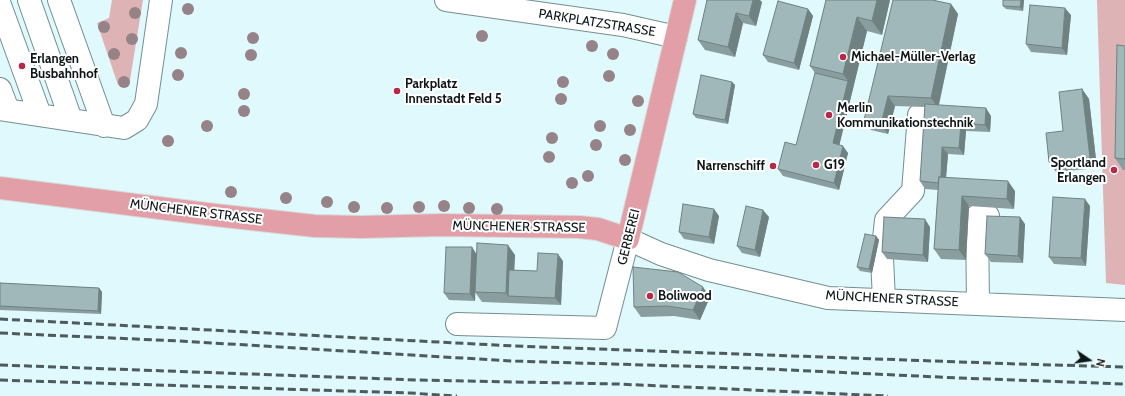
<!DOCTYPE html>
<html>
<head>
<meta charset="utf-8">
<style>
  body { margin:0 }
  #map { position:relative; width:1125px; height:396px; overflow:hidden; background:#dff9fc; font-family:Cabin,sans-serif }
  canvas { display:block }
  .north { position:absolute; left:1069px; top:340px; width:40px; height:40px; -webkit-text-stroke:3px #fff; paint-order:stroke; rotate:103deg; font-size:11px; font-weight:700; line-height:16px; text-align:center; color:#0d1617 }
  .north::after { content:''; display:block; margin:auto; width:14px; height:18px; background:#0d1617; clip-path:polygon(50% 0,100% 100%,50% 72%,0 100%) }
</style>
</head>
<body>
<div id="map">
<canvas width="1125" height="396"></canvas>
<div class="north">N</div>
</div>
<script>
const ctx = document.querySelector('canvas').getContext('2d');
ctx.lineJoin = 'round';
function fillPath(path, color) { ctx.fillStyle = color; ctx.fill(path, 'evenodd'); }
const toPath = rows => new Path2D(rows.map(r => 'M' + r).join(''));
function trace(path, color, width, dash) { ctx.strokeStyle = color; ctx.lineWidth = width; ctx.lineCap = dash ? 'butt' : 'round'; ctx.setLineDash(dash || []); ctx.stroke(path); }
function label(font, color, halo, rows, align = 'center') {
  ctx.font = font + ' Cabin,sans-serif'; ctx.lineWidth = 4; ctx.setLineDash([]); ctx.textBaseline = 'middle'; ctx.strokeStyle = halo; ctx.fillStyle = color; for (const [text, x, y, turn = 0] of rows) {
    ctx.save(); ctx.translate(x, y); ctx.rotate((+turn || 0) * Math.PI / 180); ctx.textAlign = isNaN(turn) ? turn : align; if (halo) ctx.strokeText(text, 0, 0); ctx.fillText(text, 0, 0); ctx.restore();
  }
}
const green = toPath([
  [112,0,143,0,129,86,122,87,118,85,97,23,109,18],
  [1097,0,1125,0,1125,285,1106,283]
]);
const minor = toPath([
  [29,0,71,120],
  [59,0,104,126],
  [446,0,623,25,676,37],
  [0,5,40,115],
  [0,89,8,110],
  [0,109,124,128,137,120,146,104,161,0],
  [884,300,882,258,886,220,913,191,919,115],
  [978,304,977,216,988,216],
  [457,324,605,328,628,239,661,254,709,270,828,298,1125,310]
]);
const major = toPath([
  [0,188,215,215,315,226,361,227,442,225,579,227,598,229,628,239,685,0]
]);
const rail = toPath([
  [0,319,514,346,1018,364,1125,367],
  [0,333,180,341,511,361,747,368,960,378,1125,384],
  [0,365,417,380,617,384,888,396],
  [0,380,410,393,457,396]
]);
const trees = [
  [188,9],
  [135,13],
  [104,27],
  [482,36],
  [253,38],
  [132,39],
  [592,46],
  [181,53],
  [114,54],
  [613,54],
  [251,55],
  [178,75],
  [609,76],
  [124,82],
  [563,82],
  [244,94],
  [561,99],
  [638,101],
  [244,111],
  [207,126],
  [600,126],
  [630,130],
  [552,138],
  [168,141],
  [596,145],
  [549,157],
  [625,160],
  [588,176],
  [572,183],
  [231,192],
  [286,198],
  [327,202],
  [444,206],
  [354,207],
  [419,207],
  [387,208],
  [469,208],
  [497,209]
];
const wall = toPath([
  [707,0,762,2,756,26,743,23,735,57,705,50,698,40],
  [826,0,890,0,882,35,867,31,839,145,848,153,839,190,783,176,778,169,796,145,815,73,810,66],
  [1024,0,1023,11,1006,9,1003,6],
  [951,4,958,14,939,105,991,116,990,132,966,131,964,155,948,154,946,177,1015,191,1014,209,969,206,966,260,941,259,934,249,938,190,925,189,920,181,925,107,895,106,888,134,871,130,864,120],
  [808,9,813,16,799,70,768,62,763,55],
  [1071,15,1067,55,1031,52,1026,44],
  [1125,46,1125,170,1123,170,1115,158],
  [732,82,735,85,728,124,696,118,693,114],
  [1082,89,1089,99,1097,168,1056,172,1049,162],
  [1090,206,1086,266,1054,264,1049,257],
  [719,216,714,244,684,239,679,232],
  [769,217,760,257,742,253,737,246],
  [1025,224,1023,263,991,262,985,254],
  [930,227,928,262,887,259,882,252],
  [876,236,879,240,872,273,860,271,857,267],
  [472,247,476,254,515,255,514,270,537,271,563,261,561,305,482,302,475,292,475,301,449,300,444,293],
  [0,283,99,288,102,292,101,314,0,310],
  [710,297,700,320,674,316,641,317,634,307]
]);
const shadedWall = toPath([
  [753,0,760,0,762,2,756,26,749,16],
  [877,0,890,0,882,35,872,21],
  [1021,0,1024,0,1023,11,1020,7],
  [951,4,958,14,938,108,931,98],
  [1065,8,1071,15,1067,55,1062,48],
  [808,9,813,16,799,70,794,63],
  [736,13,743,23,735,57,728,47],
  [857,17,867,31,838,151,833,143,848,81,843,74],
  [732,82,735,85,728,124,725,120],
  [1082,89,1089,99,1097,168,1090,158],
  [888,96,895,106,888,134,881,124],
  [986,108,991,116,990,132,985,125],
  [961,123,966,131,964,155,959,148],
  [843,146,848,153,839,190,834,183],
  [942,147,948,154,945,190,940,183],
  [1008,181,1015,191,1014,209,1007,199],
  [962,196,969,206,966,260,959,250],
  [1085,199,1090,206,1086,266,1081,258],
  [714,209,719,216,714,244,709,237],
  [763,210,769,217,760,257,755,250],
  [1020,217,1025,224,1023,263,1018,256],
  [925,219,930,227,928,262,923,255],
  [876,236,879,240,872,273,869,269],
  [508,245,515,255,513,296,508,296,506,293],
  [472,247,477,255,475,301,470,294],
  [558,254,563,261,561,305,555,298],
  [703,287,710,297,700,320,693,310],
  [99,288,102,292,101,314,98,311]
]);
const building = toPath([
  [707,0,753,0,749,16,736,13,728,47,698,40,707,0],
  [826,0,877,0,872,21,857,17,843,74,810,66,826,0],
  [893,0,932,0,951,4,931,98,888,96,881,124,864,120,893,0],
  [1003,0,1021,0,1020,7,1003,6,1003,0],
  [778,1,808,9,794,63,763,55,778,1],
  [1030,5,1065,8,1062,48,1026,44,1030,5],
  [1117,45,1125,46,1125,159,1115,158,1117,45],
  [815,73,848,81,833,143,843,146,834,183,778,169,785,142,796,145,815,73],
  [701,75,732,82,725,120,693,114,701,75],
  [1082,89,1090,158,1049,162,1046,133,1063,131,1059,92,1082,89],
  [925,104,986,108,985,125,961,123,959,148,942,147,941,177,939,177,938,183,920,181,925,104],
  [939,177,1008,181,1007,199,962,196,959,250,934,249,939,177],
  [1053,197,1085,199,1081,258,1049,257,1053,197],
  [683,204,714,209,709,237,679,232,683,204],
  [746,206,763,210,755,250,737,246,746,206],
  [987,216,1020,217,1018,256,985,254,987,216],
  [884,217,925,219,923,255,882,252,884,217],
  [865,234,876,236,869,269,857,267,865,234],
  [477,243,508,245,506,293,475,292,477,243],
  [446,247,472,247,470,294,444,293,446,247],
  [538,253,558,254,555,298,508,296,509,270,537,271,538,253],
  [633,267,678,272,703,287,693,310,667,306,634,307,633,267],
  [0,283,99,288,98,311,0,306,0,283]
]);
const markers = [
  [843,57,4,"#b92846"],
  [22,66,4,"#b92846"],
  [397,91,4,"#b92846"],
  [829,115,4,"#b92846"],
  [816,165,4,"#b92846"],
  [773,166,4,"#b92846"],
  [1114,170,4,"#b92846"],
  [650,296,4,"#b92846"]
];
const streetNames = [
  ["PARKPLATZSTRASSE",597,23,9],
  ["MÜNCHENER STRASSE",196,212,7],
  ["MÜNCHENER STRASSE",519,227,1],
  ["GERBEREI",629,237,-76],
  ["MÜNCHENER STRASSE",892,299,3]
];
const poiNames = [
  ["Michael-Müller-Verlag",851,57],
  ["Erlangen",30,59],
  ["Busbahnhof",30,74],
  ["Parkplatz",405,84],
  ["Innenstadt Feld 5",405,99],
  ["Merlin",837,108],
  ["Kommunikationstechnik",837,123],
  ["Sportland",1106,163,"right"],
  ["Erlangen",1106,178,"right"],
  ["G19",824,165],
  ["Narrenschiff",765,166,"right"],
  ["Boliwood",658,296]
];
fillPath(green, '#ddb3b5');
trace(minor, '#768e90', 24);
trace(major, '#d8dada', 24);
trace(minor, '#fff', 22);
trace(major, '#e39fa7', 22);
trace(rail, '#4d5b5d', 3, [8, 4]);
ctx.fillStyle = '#958388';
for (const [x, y] of trees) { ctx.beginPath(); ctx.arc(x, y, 6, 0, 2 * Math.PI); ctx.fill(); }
fillPath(wall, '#8a9ea0');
fillPath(shadedWall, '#708182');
fillPath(building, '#a0b8ba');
trace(building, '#708182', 1);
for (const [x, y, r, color] of markers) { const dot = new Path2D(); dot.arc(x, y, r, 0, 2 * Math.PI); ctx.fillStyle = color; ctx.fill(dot); trace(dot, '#fff', 1.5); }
label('13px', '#0d1617', '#fff', streetNames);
label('bold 13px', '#0d1617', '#fff', poiNames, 'left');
</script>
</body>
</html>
